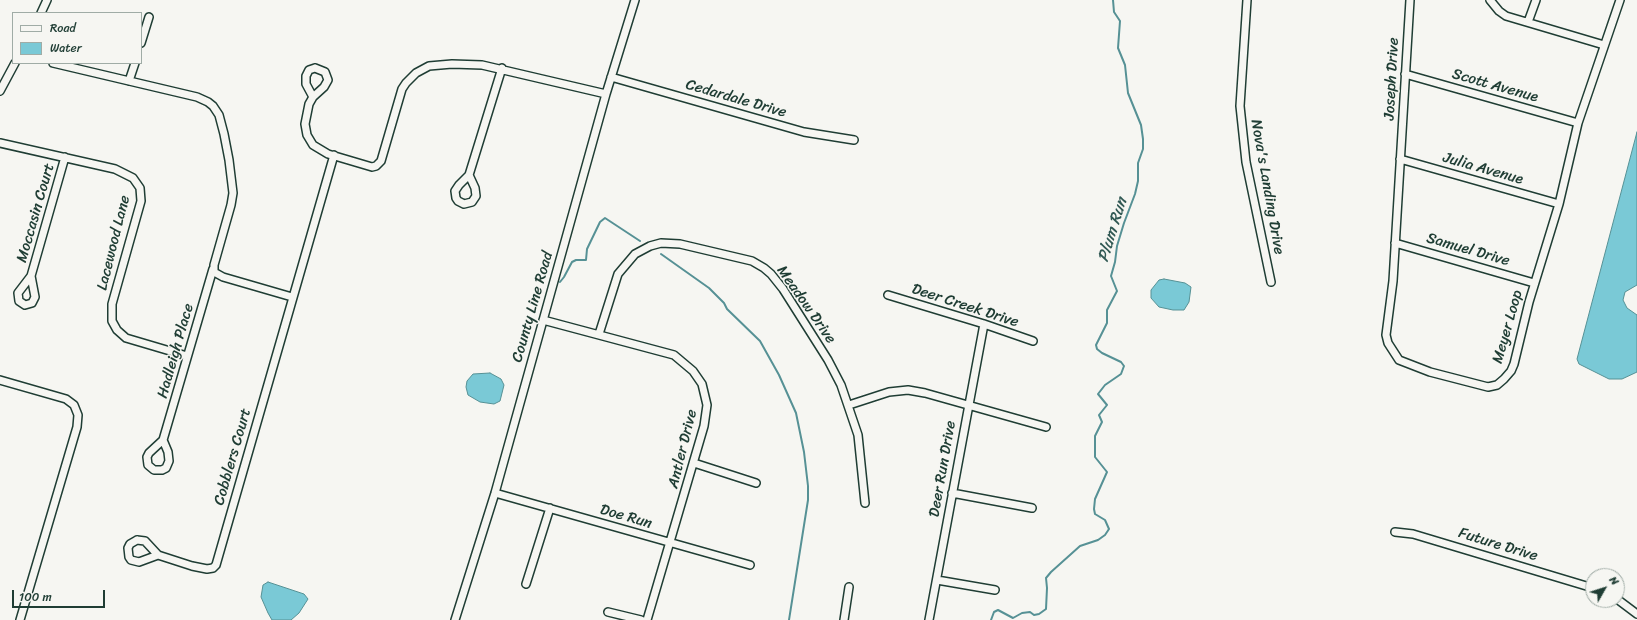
<!DOCTYPE html>
<html>
<head>
<meta charset="utf-8">
<style>
  body { margin:0 }
  #map { position:relative; width:1637px; height:620px; overflow:hidden; background:#f6f6f2; font-family:Sriracha,sans-serif }
  canvas { display:block }
  .legend { position:absolute; left:12px; top:12px; width:130px; height:52px; box-sizing:border-box; background:#f6f6f2; border:1px solid #a0aca6; margin:0; padding:5px 7px; list-style:none; font-size:12px; color:#1f3d34 }
  .legend li { display:flex; align-items:center; gap:8px; height:20px }
  .legend b { width:20px; border:1px solid #a0aca6 }
  .north { position:absolute; left:1585px; top:568px; width:40px; height:40px; box-sizing:border-box; background:#f6f6f2; border:1px solid #a0aca6; border-radius:50%; rotate:51deg; font-size:11px; font-weight:700; line-height:16px; text-align:center; color:#1f3d34 }
  .north::after { content:''; display:block; margin:auto; width:14px; height:18px; background:#1f3d34; clip-path:polygon(50% 0,100% 100%,50% 72%,0 100%) }
  .scale { position:absolute; left:12px; top:590px; width:93px; height:18px; box-sizing:border-box; border:2px solid #1f3d34; border-top:0; padding-left:5px; font-size:12px; line-height:14px; white-space:nowrap; color:#1f3d34; -webkit-text-stroke:3px #f6f6f2; paint-order:stroke }
</style>
</head>
<body>
<div id="map">
<canvas width="1637" height="620"></canvas>
<ul class="legend">
<li><b style="height:5px;background:#f6f6f2"></b>Road</li>
<li><b style="height:11px;background:#7ac9d6"></b>Water</li>
</ul>
<div class="north">N</div>
<div class="scale">100 m</div>
</div>
<script>
const ctx = document.querySelector('canvas').getContext('2d');
ctx.lineJoin = 'round';
function fillPath(path, color) { ctx.fillStyle = color; ctx.fill(path, 'evenodd'); }
const toPath = rows => new Path2D(rows.map(r => 'M' + r).join(''));
function trace(path, color, width, dash) { ctx.strokeStyle = color; ctx.lineWidth = width; ctx.lineCap = dash ? 'butt' : 'round'; ctx.setLineDash(dash || []); ctx.stroke(path); }
function label(font, color, halo, rows, align = 'center') {
  ctx.font = font + ' Sriracha,sans-serif'; ctx.lineWidth = 3; ctx.setLineDash([]); ctx.textBaseline = 'middle'; ctx.strokeStyle = halo; ctx.fillStyle = color; for (const [text, x, y, turn = 0] of rows) {
    ctx.save(); ctx.translate(x, y); ctx.rotate((+turn || 0) * Math.PI / 180); ctx.textAlign = isNaN(turn) ? turn : align; if (halo) ctx.strokeText(text, 0, 0); ctx.fillText(text, 0, 0); ctx.restore();
  }
}
const water = toPath([
  [1637,132,1637,285,1625,292,1623,300,1627,308,1637,315,1637,372,1622,379,1609,379,1579,364,1577,359,1637,132],
  [1164,279,1185,283,1191,287,1189,302,1184,310,1173,310,1159,307,1151,298,1151,290,1159,280,1164,279],
  [490,373,501,379,504,385,500,401,494,404,480,402,468,395,466,387,467,381,473,374,490,373],
  [268,582,304,594,308,599,299,613,291,620,272,620,268,613,261,597,263,585,268,582]
]);
const stream = toPath([
  [661,254,709,288,724,303,727,309,760,341,779,375,796,413,804,452,808,486,808,500,789,620],
  [560,282,564,277,572,262,576,260,586,260,587,249,600,222,605,218,640,241],
  [991,620,994,612,998,610,1013,618,1022,613,1030,612,1034,615,1039,614,1046,609,1047,588,1046,578,1051,572,1080,546,1098,540,1105,535,1109,529,1105,520,1095,514,1094,509,1095,499,1107,472,1095,457,1095,436,1102,422,1099,415,1107,405,1098,394,1105,385,1121,374,1124,366,1121,362,1102,353,1097,349,1096,345,1107,323,1107,310,1117,291,1111,276,1115,262,1117,246,1124,223,1135,194,1138,181,1138,163,1143,149,1143,139,1141,125,1128,93,1125,65,1118,48,1120,21,1114,12,1113,0]
]);
const street = toPath([
  [1247,0,1240,106,1246,162,1271,282],
  [1410,0,1393,281,1386,335,1388,343,1399,360,1430,372,1488,387,1497,385,1504,379,1511,371,1514,364,1529,302,1559,204,1578,123,1620,0],
  [1490,0,1499,11,1506,16,1604,45],
  [41,13,47,0],
  [1528,22,1536,0],
  [141,43,149,17],
  [53,63,197,97,208,102,213,106,219,115,224,134,229,160,233,193,231,205,214,265,214,272,223,277,292,297],
  [315,68,325,72,328,80,324,87,313,97,306,84,306,76,309,70,315,68],
  [1405,74,1578,123],
  [611,77,804,132,854,140],
  [129,81,135,63],
  [0,91,15,63],
  [313,97,309,104,305,124,307,135,313,145,328,154,372,167,376,166,381,161,402,89,406,83,416,73,429,66,452,64,482,65,606,94],
  [0,143,115,169,133,178,140,188,141,201,112,304,112,321,117,330,126,338,187,356],
  [1400,159,1559,204],
  [469,175,502,68],
  [469,175,475,188,476,196,472,202,464,204,458,201,456,198,455,191,459,185,469,175],
  [1395,243,1534,283],
  [31,276,65,157],
  [31,276,35,297,32,303,25,305,19,301,18,293,31,276],
  [888,295,984,324,1033,341],
  [543,320,674,355,693,371,702,384,707,405,704,426,647,620],
  [599,334,618,274,635,254,650,246,661,243,680,244,752,261,764,268,771,274,783,289,828,360,841,385,858,435,865,503],
  [0,380,66,399,74,405,78,415,77,427,20,620],
  [849,405,889,392,908,390,925,393,1046,427],
  [163,440,213,269],
  [163,440,168,452,169,461,166,468,162,470,154,470,148,465,147,457,149,453,163,440],
  [694,463,756,483],
  [495,493,750,565],
  [952,493,1032,508],
  [1395,532,1413,534,1593,588],
  [137,540,145,541,158,555,139,562,131,560,129,557,128,548,130,544,137,540],
  [158,555,192,566,207,569,213,568,216,565,334,155],
  [937,580,995,590],
  [526,584,550,508],
  [1617,599,1637,614],
  [608,612,641,620],
  [455,620,495,493,606,94,635,0],
  [844,620,849,587],
  [929,620,984,324]
]);
const streetNames = [
  ["Joseph Drive",1392,79,-87],
  ["Scott Avenue",1495,86,16],
  ["Cedardale Drive",736,99,16],
  ["Julia Avenue",1483,169,16],
  ["Nova's Landing Drive",1267,187,80],
  ["Moccasin Court",36,213,-74],
  ["Lacewood Lane",114,243,-76],
  ["Samuel Drive",1468,250,16],
  ["Meadow Drive",806,305,55],
  ["Deer Creek Drive",965,306,18],
  ["County Line Road",533,307,-74],
  ["Meyer Loop",1508,327,-74],
  ["Hadleigh Place",176,351,-74],
  ["Antler Drive",683,449,-76],
  ["Cobblers Court",233,457,-74],
  ["Deer Run Drive",943,469,-80],
  ["Doe Run",626,517,16],
  ["Future Drive",1498,545,17]
];
const waterNames = [
  ["Plum Run",1113,230,-73]
];
fillPath(water, '#7ac9d6');
trace(water, '#569195', 1);
trace(stream, '#569195', 2);
trace(street, '#1f3d34', 10);
trace(street, '#f6f6f2', 7);
label('15px', '#1f3d34', '#f6f6f2', streetNames);
label('italic 16px', '#315954', '#f6f6f2', waterNames);
</script>
</body>
</html>
